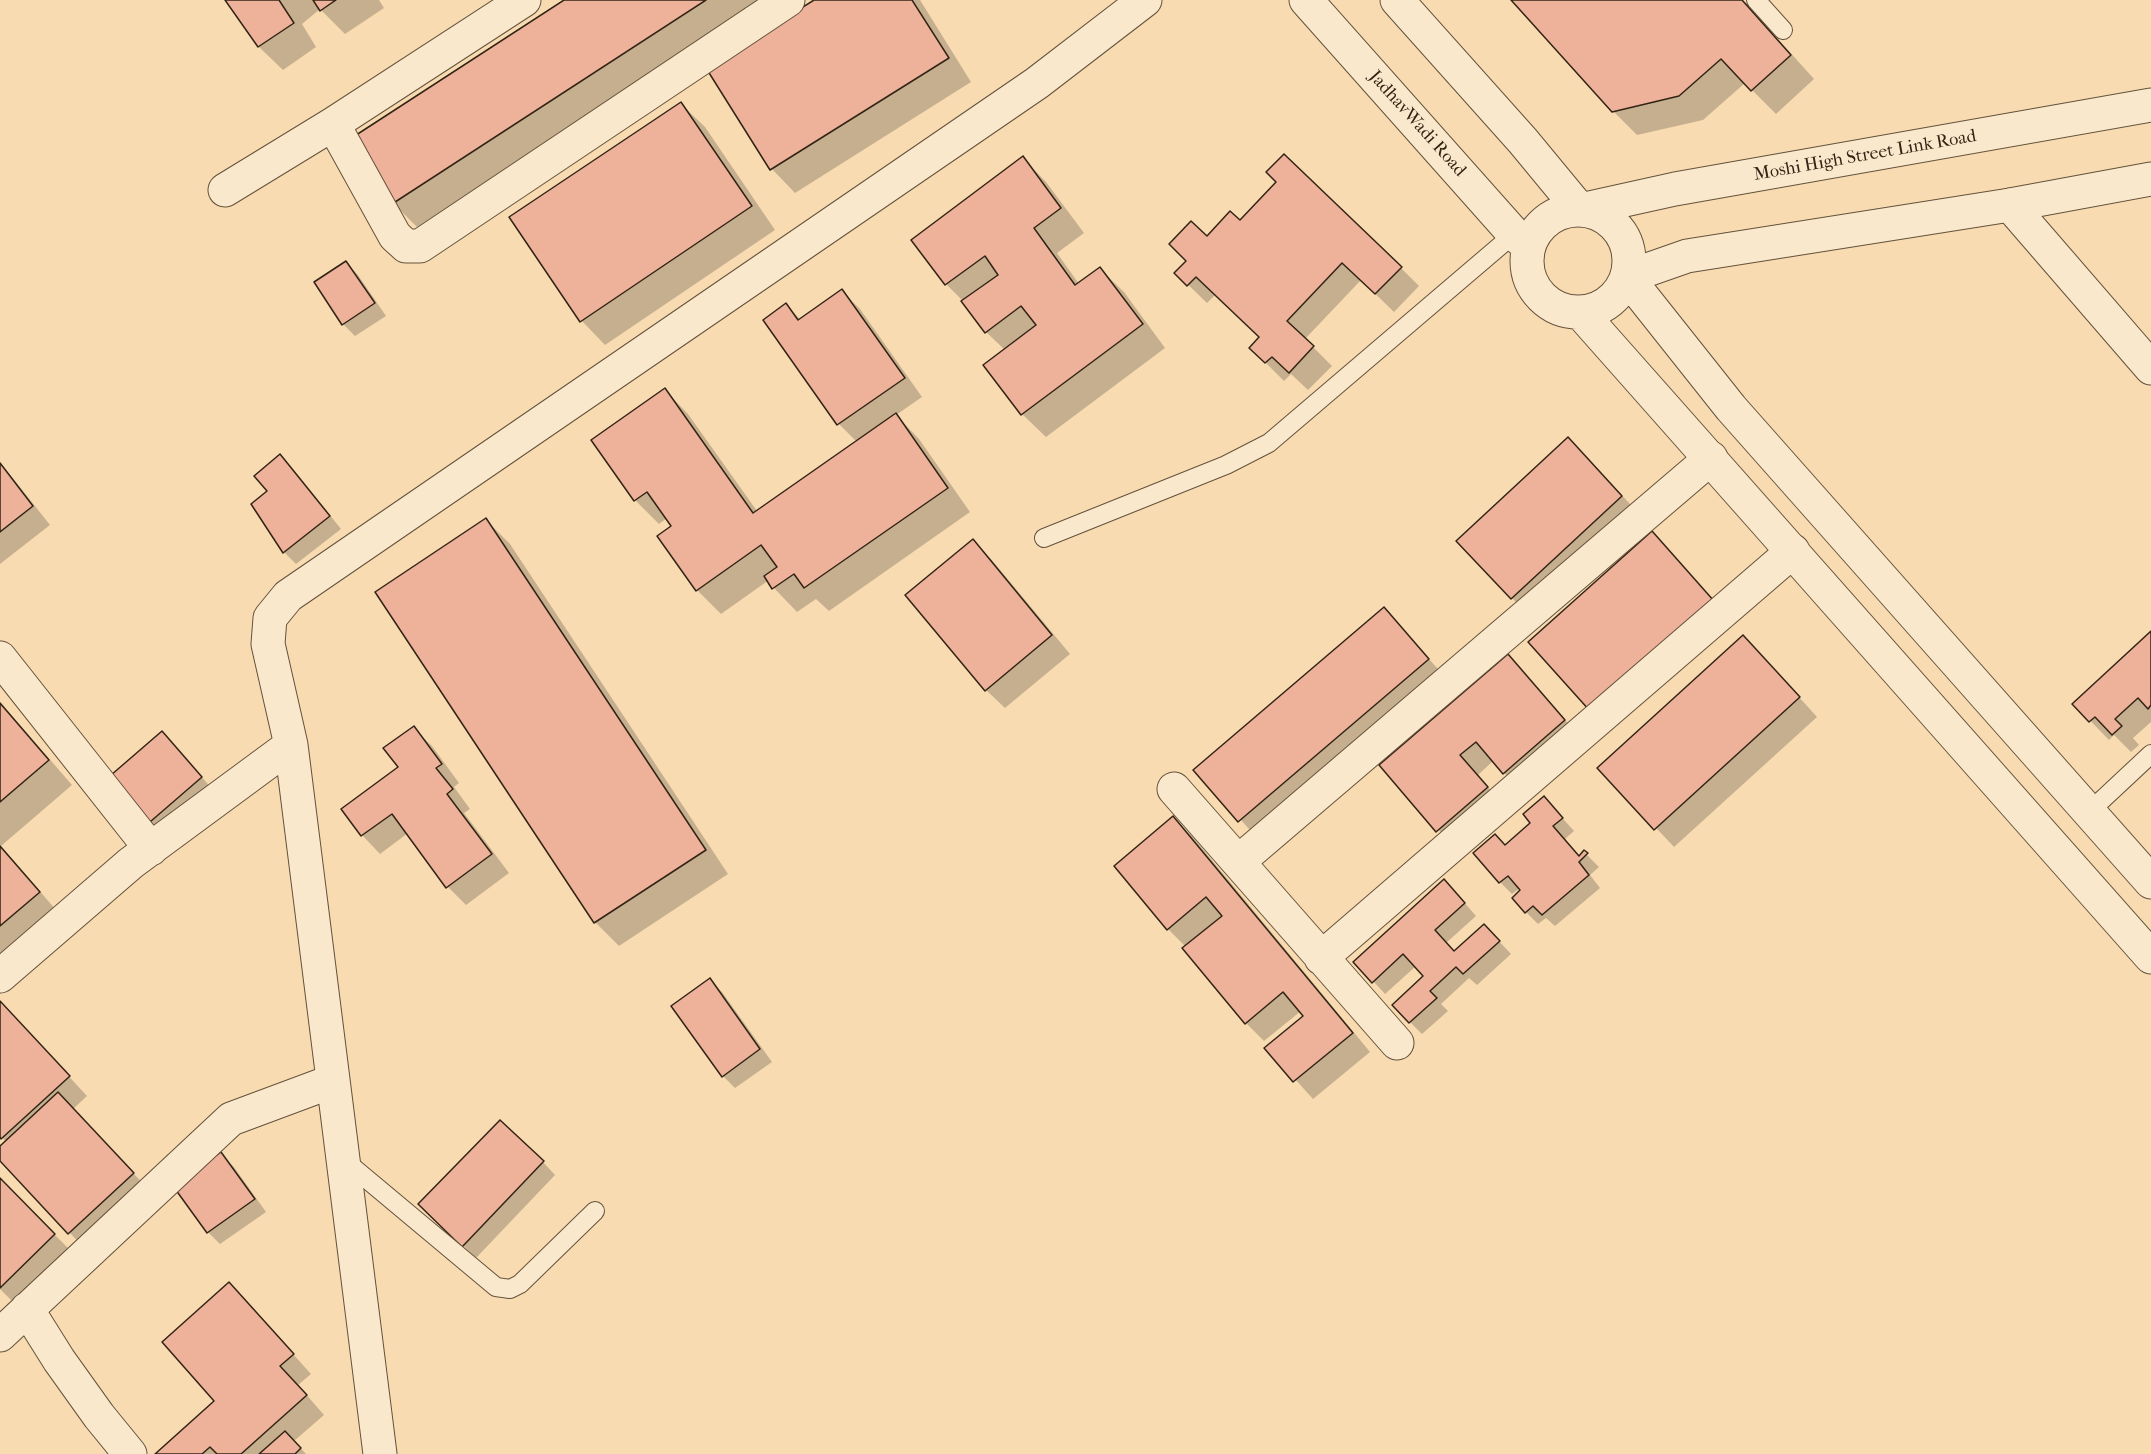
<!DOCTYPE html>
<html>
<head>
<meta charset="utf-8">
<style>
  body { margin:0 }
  canvas { display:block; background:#f8dbb1 }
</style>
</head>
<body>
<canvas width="2151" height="1454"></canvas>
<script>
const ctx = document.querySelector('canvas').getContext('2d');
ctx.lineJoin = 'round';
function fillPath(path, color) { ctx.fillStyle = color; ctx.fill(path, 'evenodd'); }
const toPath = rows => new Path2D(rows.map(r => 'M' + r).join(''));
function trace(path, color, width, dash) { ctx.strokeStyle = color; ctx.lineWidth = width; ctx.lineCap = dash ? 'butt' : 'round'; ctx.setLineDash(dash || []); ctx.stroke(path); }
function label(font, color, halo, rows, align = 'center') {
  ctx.font = font + ' "IM FELL French Canon",serif'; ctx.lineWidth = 6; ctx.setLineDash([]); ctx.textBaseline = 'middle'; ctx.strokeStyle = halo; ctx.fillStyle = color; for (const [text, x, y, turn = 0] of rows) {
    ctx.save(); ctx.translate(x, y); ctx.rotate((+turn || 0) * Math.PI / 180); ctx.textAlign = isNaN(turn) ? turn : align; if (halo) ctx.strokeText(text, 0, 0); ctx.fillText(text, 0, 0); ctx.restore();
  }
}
const shadow = toPath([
  [227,0,379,0,384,8,345,34,320,9,302,24,316,47,283,70,259,47],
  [567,0,766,0,417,227,393,203],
  [817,0,920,0,971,82,795,193,772,169],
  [1513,0,1743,0,1814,79,1776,114,1745,83,1703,120,1637,135,1613,111],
  [681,104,705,127,775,230,605,345,582,321],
  [1023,158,1046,182,1084,233,1057,253,1079,284,1100,269,1124,292,1165,348,1046,437,1022,414,1005,350,986,332,964,302,946,284,913,240],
  [1240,222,1401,268,1419,286,1394,312,1361,280,1305,339,1332,366,1308,390,1291,374,1284,381,1251,348,1261,338,1216,294,1207,303,1176,273,1207,238],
  [346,262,358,275,386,316,355,336,343,324],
  [842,291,860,309,922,397,896,415,919,439,970,512,829,611,816,599,797,612,774,588,769,580,721,614,697,590,659,536,673,526,667,518,659,524,635,500,593,441,665,390,688,414,757,511,857,442,839,424,765,321,786,305,801,320],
  [280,456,293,469,341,529,296,564,284,552,269,491],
  [1587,457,1640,515,1530,617,1512,598],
  [0,462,50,525,0,564],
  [486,520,510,544,728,874,619,946,595,922,377,592],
  [1652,533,1732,620,1610,729],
  [973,541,991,559,1070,654,1005,708,986,690],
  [1384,609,1446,678,1258,839,1196,770],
  [2151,633,2151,722,2133,738,2139,745,2131,752,2114,735,2109,740,2074,704],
  [1761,655,1817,717,1674,847,1600,768],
  [1508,656,1583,740,1522,792,1493,761,1478,775,1505,807,1456,849,1381,766],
  [0,702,72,785,1,846,62,917,9,963,0,954],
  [413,728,432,746,459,783,454,787,470,809,464,813,509,873,466,905,448,887,408,833,380,854,362,835,400,767],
  [174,745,213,790,156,839,144,827],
  [1556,811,1574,831,1565,839,1580,857,1584,852,1599,867,1590,875,1600,888,1555,926,1546,918,1538,924,1526,912,1522,890,1520,888,1512,894,1500,882,1506,846],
  [1173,818,1192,836,1370,1052,1313,1099,1267,1048,1305,1016,1301,1011,1264,1041,1246,1023,1186,947,1168,929,1116,866],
  [1456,893,1476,916,1446,943,1455,953,1496,938,1511,954,1477,985,1469,978,1441,1004,1448,1011,1422,1034,1410,1022,1425,976,1416,966,1385,994,1373,981],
  [710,980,722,992,772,1062,735,1088,723,1076],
  [0,1002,87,1096,73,1109,151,1192,87,1251,0,1159,0,1148,6,1142,0,1135],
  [221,1154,234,1167,266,1212,220,1244,208,1232],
  [543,1162,555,1175,476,1258,420,1204],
  [0,1180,73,1253,18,1307,0,1289],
  [247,1303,311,1374,298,1385,324,1415,294,1441,306,1454,157,1454,216,1401]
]);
const building = toPath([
  [225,0,279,0,294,23,258,47,225,0],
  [313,0,336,0,320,11,313,0],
  [564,0,706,0,392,204,350,139,564,0],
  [814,0,912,0,949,58,770,170,706,68,814,0],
  [1511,0,1742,0,1791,55,1751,91,1721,59,1679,96,1612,112,1511,0],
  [681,102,752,206,580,322,509,217,681,102],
  [1284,154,1402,267,1375,294,1342,263,1287,321,1314,346,1289,373,1272,357,1265,363,1249,348,1259,337,1196,277,1187,286,1174,273,1186,261,1169,244,1191,221,1207,236,1230,211,1240,220,1276,182,1266,172,1284,154],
  [1023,156,1061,208,1034,228,1075,285,1100,267,1143,324,1021,415,983,365,1036,325,1021,306,985,333,961,301,998,275,985,256,945,285,911,240,1023,156],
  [346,261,375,303,342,325,314,282,346,261],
  [842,289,905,378,837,425,763,320,786,303,798,320,842,289],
  [665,388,753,513,896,413,948,488,804,588,794,574,772,589,764,576,777,567,761,545,696,591,657,536,671,526,647,492,634,501,591,440,665,388],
  [1568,437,1622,496,1511,599,1456,541,1568,437],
  [280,454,330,516,283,553,251,504,267,491,254,476,280,454],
  [0,463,33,506,0,532,0,463],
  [486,518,706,850,594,923,375,592,486,518],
  [1652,531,1714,601,1590,711,1528,642,1652,531],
  [973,539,1052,635,985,691,905,595,973,539],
  [1384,607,1429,659,1238,822,1193,770,1384,607],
  [2151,631,2151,705,2148,709,2138,698,2115,719,2122,726,2112,735,2095,717,2089,722,2072,704,2151,631],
  [1743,635,1800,697,1654,830,1597,768,1743,635],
  [1508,654,1565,720,1503,774,1476,742,1460,755,1488,787,1436,832,1379,765,1508,654],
  [0,703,49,760,0,802,0,703],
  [414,726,442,764,436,768,453,789,447,794,492,854,446,888,392,814,361,836,341,809,398,767,383,748,414,726],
  [162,731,202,777,143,828,103,782,162,731],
  [1544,796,1563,818,1553,826,1579,856,1584,850,1588,853,1579,862,1589,875,1542,915,1533,906,1525,913,1512,898,1520,890,1508,876,1499,883,1473,853,1495,834,1505,845,1530,823,1523,814,1544,796],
  [1173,816,1353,1033,1293,1082,1264,1048,1303,1016,1283,992,1245,1024,1182,948,1222,916,1206,897,1167,930,1114,866,1173,816],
  [0,846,40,892,0,926,0,846],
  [1444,879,1465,903,1435,930,1454,951,1484,924,1500,941,1463,974,1456,967,1430,991,1437,998,1409,1023,1392,1005,1423,976,1403,954,1372,983,1353,962,1444,879],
  [710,978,760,1049,722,1077,671,1006,710,978],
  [0,1001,70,1076,1,1139,0,1137,0,1001],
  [58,1092,134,1173,68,1234,0,1161,0,1146,58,1092],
  [500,1120,544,1161,462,1247,418,1204,500,1120],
  [221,1152,255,1199,207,1233,173,1186,221,1152],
  [0,1178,55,1234,0,1288,0,1178],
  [229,1282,294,1354,280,1366,307,1395,241,1454,217,1454,210,1447,202,1454,155,1454,214,1401,162,1342,229,1282],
  [285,1431,301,1448,295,1454,259,1454,285,1431]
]);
const service = toPath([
  [1756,0,1783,30],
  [1044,538,1226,465,1269,443,1514,234],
  [2089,812,2151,754],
  [344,1160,496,1287,510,1289,520,1284,595,1211]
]);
const minor = toPath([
  [524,0,333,124,395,236,406,246,420,246,788,0],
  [225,190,333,124],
  [2010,205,2151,368],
  [0,658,151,849],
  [1174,789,1397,1043],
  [1238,862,1711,458],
  [1321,958,1793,551],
  [0,976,131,863,291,745],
  [27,1309,59,1360,99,1416,130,1454],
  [0,1335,231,1119,333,1081],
  [380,1454,291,745,268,644,270,618,288,596,1037,83,1145,0]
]);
const tertiary = toPath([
  [1306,0,1514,234,1529,246],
  [1397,0,1523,141,1580,210,1675,189,2151,105],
  [2151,179,2010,205,1687,256,1627,277,1731,408,2151,882],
  '1527 261a51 51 0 1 1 102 0a51 51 0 1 1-102 0Z',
  [1580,312,2151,957]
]);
const streetNames = [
  ["JadhavWadi Road",1417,124,48],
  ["Moshi High Street Link Road",1865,156,-10]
];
fillPath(shadow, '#0003');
fillPath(building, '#eeb19a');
trace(building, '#322415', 1.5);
trace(service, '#64523c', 20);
trace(minor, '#64523c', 35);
trace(tertiary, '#64523c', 35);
trace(service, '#fae8cc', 18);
trace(minor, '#fae8cc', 33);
trace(tertiary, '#fae8cc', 33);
label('18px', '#322415', '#fae8cc', streetNames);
</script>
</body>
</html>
